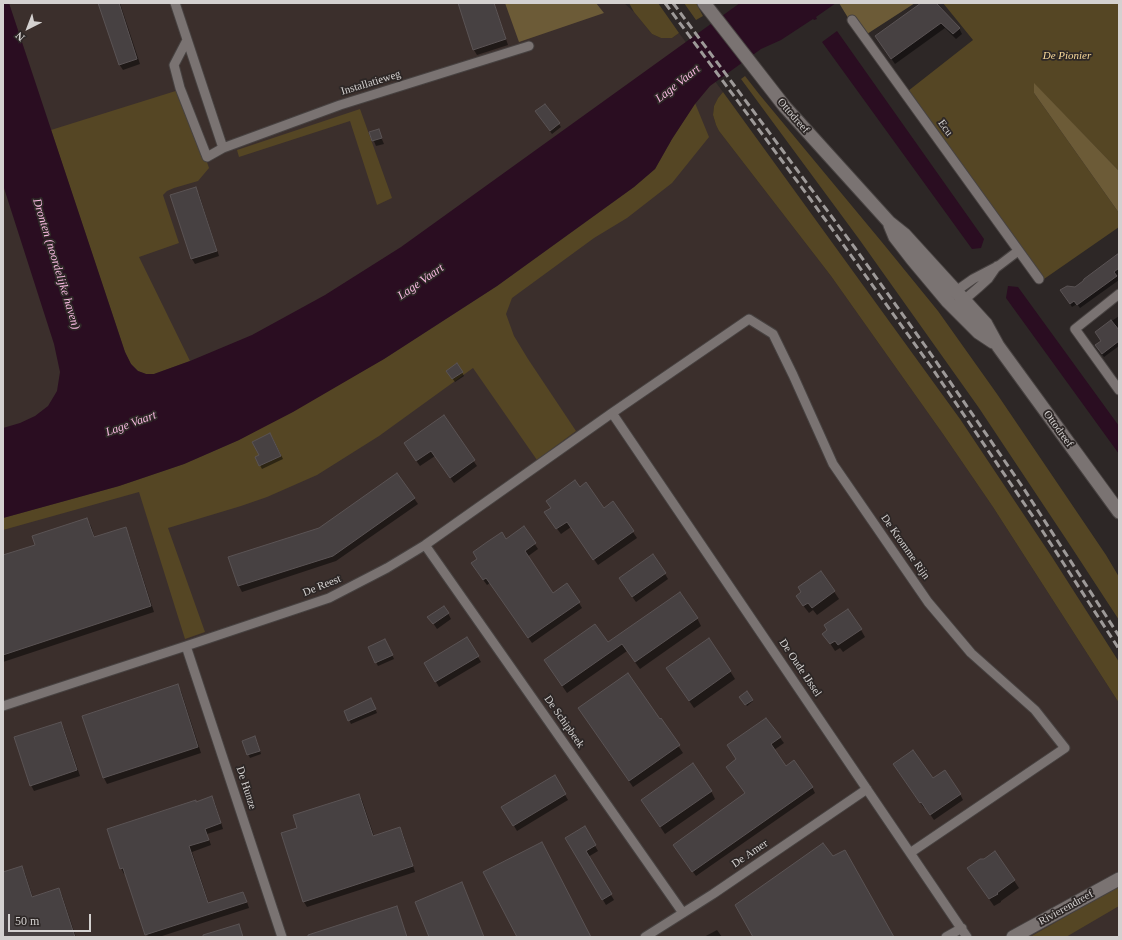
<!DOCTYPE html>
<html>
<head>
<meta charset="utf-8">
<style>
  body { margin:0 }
  #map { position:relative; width:1122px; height:940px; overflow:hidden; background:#2d2726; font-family:Georgia,serif }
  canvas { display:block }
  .frame { position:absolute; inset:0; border:4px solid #d4d1d0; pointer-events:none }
  .north { position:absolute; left:8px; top:8px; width:40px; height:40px; -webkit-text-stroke:3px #2d2726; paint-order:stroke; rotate:222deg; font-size:11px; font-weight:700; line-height:16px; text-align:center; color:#d4d1d0 }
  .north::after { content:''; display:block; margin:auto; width:14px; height:18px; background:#d4d1d0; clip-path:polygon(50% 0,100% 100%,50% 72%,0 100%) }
  .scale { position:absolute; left:8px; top:914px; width:83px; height:18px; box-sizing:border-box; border:2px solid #d4d1d0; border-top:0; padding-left:5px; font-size:12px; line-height:14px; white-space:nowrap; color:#d4d1d0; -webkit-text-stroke:3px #2d2726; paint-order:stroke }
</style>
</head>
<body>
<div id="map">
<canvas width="1122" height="940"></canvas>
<div class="frame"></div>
<div class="north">N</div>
<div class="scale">50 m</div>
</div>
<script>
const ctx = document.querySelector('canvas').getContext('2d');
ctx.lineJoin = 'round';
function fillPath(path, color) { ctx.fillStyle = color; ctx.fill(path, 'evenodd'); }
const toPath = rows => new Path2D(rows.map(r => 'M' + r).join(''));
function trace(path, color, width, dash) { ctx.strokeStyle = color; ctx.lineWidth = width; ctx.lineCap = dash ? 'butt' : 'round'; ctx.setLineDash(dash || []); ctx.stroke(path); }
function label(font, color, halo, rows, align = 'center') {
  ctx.font = font + ' Georgia,serif'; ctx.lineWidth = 3.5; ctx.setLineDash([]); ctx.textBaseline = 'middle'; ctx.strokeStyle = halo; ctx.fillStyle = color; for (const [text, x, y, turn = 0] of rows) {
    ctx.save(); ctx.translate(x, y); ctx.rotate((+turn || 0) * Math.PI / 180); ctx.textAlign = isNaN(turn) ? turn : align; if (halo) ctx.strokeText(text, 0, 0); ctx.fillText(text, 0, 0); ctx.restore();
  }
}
const built = toPath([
  [3,3,624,3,634,12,652,34,661,38,672,38,679,33,723,92,718,98,714,106,713,115,716,125,719,131,831,276,943,434,993,507,1119,703,1119,937,3,937]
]);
const green = toPath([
  [629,3,658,3,679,33,672,38,661,38,652,34,634,12],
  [684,3,696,3,703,16,696,20],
  [943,3,1119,3,1119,171,1034,84,1034,93,1119,213,1119,227,1044,279,908,91,973,40],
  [745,76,759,94,881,241,938,311,997,394,1106,555,1119,577,1119,620,1070,545,979,408,859,239,741,79],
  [182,89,209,168,198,181,174,188,167,191,163,195,179,243,139,257,190,361,154,374,146,374,138,371,131,364,125,352,51,130],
  [723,92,960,419,1052,557,1119,662,1119,703,993,507,943,434,831,276,719,131,716,125,713,115,714,106,718,98],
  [695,103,709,137,672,183,627,218,594,238,512,298,506,314,514,336,528,359,576,431,537,460,473,368,379,436,317,475,267,497,241,506,168,528,205,632,185,639,139,492,3,530,3,518,119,486,184,464,239,440,384,359,497,286,634,187,655,169,672,139],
  [360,109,392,198,377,205,350,121,239,157,237,150],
  [1119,886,1119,906,1066,937,1030,937]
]);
const forest = toPath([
  [505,3,596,3,604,13,519,42],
  [839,3,915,3,867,34,850,21],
  [1034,83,1119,171,1119,213,1034,93]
]);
const water = toPath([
  [3,3,9,3,125,352,131,364,138,371,146,374,154,374,190,361,252,335,325,295,401,247,740,3,836,3,816,17,817,19,814,20,813,19,781,40,761,49,710,86,695,104,672,139,655,169,634,187,497,286,384,359,293,412,239,440,184,464,119,486,3,518,3,428,20,423,35,416,48,406,57,391,60,372,54,344,3,185],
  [837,31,984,239,981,248,972,249,822,42],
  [1008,286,1018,287,1119,426,1119,454,1006,298]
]);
const shadow = toPath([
  [99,3,120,3,140,64,123,70,119,64],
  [459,3,494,3,508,45,477,55,474,50],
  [923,3,934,3,959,28,962,34,956,39,945,28,895,64,880,42],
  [545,105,561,127,552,134,538,115],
  [378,130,384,144,376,146,370,132],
  [195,188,199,194,219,256,195,264,192,259],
  [1119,256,1119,280,1080,308,1077,304,1072,307,1064,294,1075,288],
  [1119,316,1119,346,1104,357,1098,349,1102,341,1096,332],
  [462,372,464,376,455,382,449,374],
  [443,417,477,466,454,483,435,456,420,466,408,449],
  [272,437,283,459,262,469,256,458,260,456],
  [397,474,418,504,336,561,242,592,239,586,230,558,320,529],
  [613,503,637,538,598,565,571,527,561,534,549,518,604,509],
  [87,519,91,526,95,538,125,528,129,535,154,612,3,662,3,556,36,545],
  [524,528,538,549,527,557,553,594,579,603,582,608,532,643,490,583,487,585,475,569,506,540],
  [821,572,839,599,817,615,813,610,809,613,802,604],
  [665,574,668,579,636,602,623,584],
  [448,613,451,619,437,629,429,617],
  [697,618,701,626,640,669,627,651,567,693,550,668,608,643],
  [861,630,865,637,843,652,840,648,835,651,824,634],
  [467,639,481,662,439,687,425,663],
  [387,644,394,659,378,666,369,648],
  [730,671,735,679,694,708,672,676],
  [177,686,181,691,201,753,107,784,104,778,83,716],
  [747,693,753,701,747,706,741,697],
  [373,703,377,713,351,724,345,711],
  [579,708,660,721,661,720,683,753,633,787],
  [766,719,784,743,774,750,786,767,812,787,815,793,696,876,677,850,746,794,737,760],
  [61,723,64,729,80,776,34,791,31,785],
  [257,741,261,754,250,758,248,754],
  [897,770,932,780,960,794,963,800,934,820,925,807,924,808],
  [554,776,568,800,517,831,503,807],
  [711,791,715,799,665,834,647,807],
  [359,795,362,800,374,836,400,828,403,834,415,872,307,907,304,902,282,834,299,828],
  [212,798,215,803,223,829,207,834,211,845,192,852,209,904,243,893,246,899,249,908,159,937,148,937,126,873,124,874,121,868,196,803],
  [584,827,598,851,588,857,614,900,606,905,566,838],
  [995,852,1019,888,1001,901,1001,902,994,906,973,876,985,860],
  [22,867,25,873,33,898,59,889,62,895,76,937,3,937,3,873],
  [717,930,722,937,704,937]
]);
const building = toPath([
  [98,3,119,3,137,59,119,65,98,3],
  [458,3,494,3,506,39,473,50,458,3],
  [921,3,936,3,960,28,953,34,941,23,891,59,875,36,921,3],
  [545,104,560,123,550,131,535,111,545,104],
  [379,129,382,138,372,141,369,132,379,129],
  [196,187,217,251,191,259,170,195,196,187],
  [1119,253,1119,268,1114,272,1117,276,1077,305,1074,301,1070,304,1060,290,1067,286,1075,287,1083,281,1084,279,1119,253],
  [1111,320,1119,330,1119,341,1102,354,1095,345,1101,341,1095,332,1111,320],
  [457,363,463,372,452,379,446,371,457,363],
  [444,415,475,460,450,478,431,451,416,461,404,443,444,415],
  [270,433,281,456,259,466,255,457,259,455,252,442,270,433],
  [397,473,415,498,333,556,238,586,228,557,319,528,397,473],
  [575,480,580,487,586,482,604,508,613,501,634,531,593,560,567,522,556,529,544,512,551,508,546,501,575,480],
  [87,518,94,537,126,527,151,606,3,655,3,555,35,545,32,536,87,518],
  [524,526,536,543,525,551,553,593,567,583,580,602,528,638,486,578,483,580,471,563,477,559,473,552,487,542,502,532,506,539,524,526],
  [653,554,666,573,632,597,619,578,653,554],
  [821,571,835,591,812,608,808,603,803,606,796,596,801,592,798,587,821,571],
  [680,592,698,618,635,662,622,644,562,686,544,660,595,624,608,642,680,592],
  [444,606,449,613,433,624,427,617,444,606],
  [848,609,862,629,838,645,835,641,830,644,822,634,827,630,824,625,848,609],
  [467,637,479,656,435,682,424,663,467,637],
  [709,638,731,671,689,701,666,668,709,638],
  [385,639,393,655,375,663,368,647,385,639],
  [628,673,660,719,661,718,680,745,629,781,578,708,628,673],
  [178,684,198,747,103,778,82,716,178,684],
  [747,691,753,700,745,705,739,697,747,691],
  [371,698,376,709,348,721,344,711,371,698],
  [766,718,781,737,771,744,786,766,794,760,813,787,692,872,673,845,745,793,726,767,736,759,727,745,766,718],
  [61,722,77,770,30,786,14,737,61,722],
  [255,736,260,751,247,755,242,741,255,736],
  [913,750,933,778,945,770,961,794,930,815,921,802,920,803,893,764,913,750],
  [693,763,712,791,660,827,641,800,693,763],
  [555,775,566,794,513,826,501,807,555,775],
  [359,794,373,836,400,827,413,866,303,902,281,833,297,828,293,815,359,794],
  [212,796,221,823,205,829,209,840,189,846,208,903,243,892,247,902,145,935,123,868,120,869,107,829,196,800,196,802,212,796],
  [585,826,596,845,586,851,612,894,602,900,565,838,585,826],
  [542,842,591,937,517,937,483,872,542,842],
  [823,843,833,856,845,850,894,937,753,937,735,905,823,843],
  [995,851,1015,880,997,893,998,894,989,899,967,868,980,859,984,859,995,851],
  [22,866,32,897,59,888,75,937,3,937,3,872,22,866],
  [462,882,484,937,429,937,415,902,462,882],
  [397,906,407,937,308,937,308,935,397,906],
  [239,924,243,937,203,937,203,935,239,924]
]);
const street = toPath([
  [175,3,223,148],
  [852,20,1039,279],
  [187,40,174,65,180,88,207,157,223,148,340,105,529,46],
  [993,270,1018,251],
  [1119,294,1075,329,1119,390],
  [954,295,956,291,973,279,996,267],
  [959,301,964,300,979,287,988,279,997,266],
  [612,413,967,937],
  [425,545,683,913],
  [186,646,282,937],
  [3,706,186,646,329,598,387,568,425,545,612,413,749,319,773,334,793,375,833,464,928,602,971,653,1035,710,1065,748,910,853],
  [645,937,713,894,867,789],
  [946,937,962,928]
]);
const secondary = toPath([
  [704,3,785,107,889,222,904,234,986,324,998,346,1119,512],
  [890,225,895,237,912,259,948,302,978,332,993,342],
  [1013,937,1119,879]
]);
const rail = toPath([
  [665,3,811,200,932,368,1036,521,1119,649],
  [673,3,855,248,926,347,1024,489,1119,636]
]);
const parkNames = [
  ["De Pionier",1067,56]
];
const streetNames = [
  ["Installatieweg",371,83,-17],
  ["Ottodreef",793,116,49],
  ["Ecu",945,128,54],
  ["Ottodreef",1058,429,54],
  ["De Kromme Rijn",905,547,55],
  ["De Reest",322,586,-22],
  ["De Oude IJssel",800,668,56],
  ["De Schipbeek",564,722,55],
  ["De Hunze",246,788,72],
  ["De Amer",750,854,-34],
  ["Rivierendreef",1066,908,-29]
];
const waterNames = [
  ["Lage Vaart",678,84,-38],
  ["Dronten (noordelijke haven)",56,264,73],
  ["Lage Vaart",421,282,-35],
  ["Lage Vaart",131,424,-20]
];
fillPath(built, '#3b2f2c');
fillPath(green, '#554624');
fillPath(forest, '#6c5b37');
fillPath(water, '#2a0d21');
fillPath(shadow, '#0007');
fillPath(building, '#474142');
trace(building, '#5a5354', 1);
trace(street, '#474241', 11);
trace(secondary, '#474241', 15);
trace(street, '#7a7372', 9);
trace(secondary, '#7a7372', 13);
trace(rail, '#9e9a99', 3, [8, 4]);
label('italic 11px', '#f8d99a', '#2d2726', parkNames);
label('11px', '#d4d1d0', '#2d2726', streetNames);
label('italic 12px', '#f6b8df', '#2d2726', waterNames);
</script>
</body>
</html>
